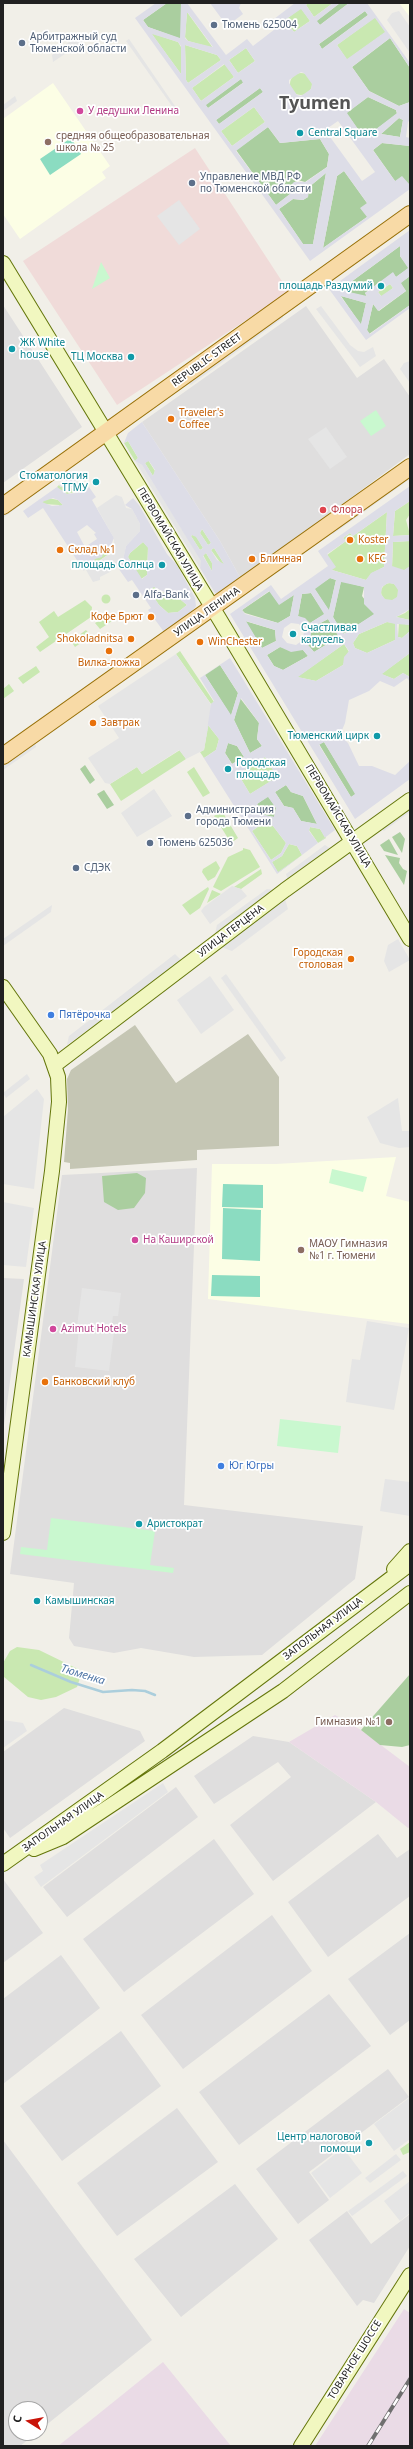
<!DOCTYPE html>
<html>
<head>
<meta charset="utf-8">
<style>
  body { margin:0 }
  #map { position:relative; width:413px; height:2449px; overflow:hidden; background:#f1efe8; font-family:"Noto Sans",sans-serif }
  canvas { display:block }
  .frame { position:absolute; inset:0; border:4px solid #212121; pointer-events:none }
  .north { position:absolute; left:8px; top:2401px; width:40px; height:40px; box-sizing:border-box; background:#fff; border:1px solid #a6a6a6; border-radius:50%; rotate:281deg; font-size:11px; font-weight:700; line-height:16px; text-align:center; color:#212121 }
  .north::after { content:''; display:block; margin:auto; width:14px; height:18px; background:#c91409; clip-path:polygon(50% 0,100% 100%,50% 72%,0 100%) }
</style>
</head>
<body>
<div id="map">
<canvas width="413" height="2449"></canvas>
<div class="frame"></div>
<div class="north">С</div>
</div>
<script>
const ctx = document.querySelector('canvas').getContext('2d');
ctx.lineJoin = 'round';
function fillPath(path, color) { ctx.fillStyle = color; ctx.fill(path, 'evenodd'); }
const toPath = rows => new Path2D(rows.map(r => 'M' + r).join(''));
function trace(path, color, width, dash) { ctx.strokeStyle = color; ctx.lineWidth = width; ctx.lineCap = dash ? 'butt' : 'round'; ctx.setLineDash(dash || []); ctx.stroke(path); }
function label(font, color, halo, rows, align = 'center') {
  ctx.font = font + ' "Noto Sans",sans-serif'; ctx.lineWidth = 3.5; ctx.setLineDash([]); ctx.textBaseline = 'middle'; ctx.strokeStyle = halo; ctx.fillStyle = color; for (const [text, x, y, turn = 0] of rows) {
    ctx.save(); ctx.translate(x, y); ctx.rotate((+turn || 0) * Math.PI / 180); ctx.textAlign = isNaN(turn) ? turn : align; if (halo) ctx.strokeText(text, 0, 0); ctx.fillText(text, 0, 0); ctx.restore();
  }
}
const residential = toPath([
  [3,305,82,427,3,483],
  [306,306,357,378,384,359,410,397,410,454,241,579,220,541,142,422],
  [197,1168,184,1505,363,1526,355,1579,262,1655,194,1657,141,1648,114,1653,74,1646,69,1638,74,1583,10,1574,62,1175],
  [3,1278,24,1279,3,1433],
  [64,1708,140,1731,145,1741,10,1838,3,1828,3,1752],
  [253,1736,289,1742,376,1802,273,1881,230,1825,291,1777,278,1762,214,1804,194,1776],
  [176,1787,198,1817,67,1917,43,1887],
  [378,1834,397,1858,410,1849,410,1896,328,1957,288,1902],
  [214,1839,254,1894,124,1992,83,1939],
  [3,1879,43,1933,3,1963],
  [272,1915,312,1971,183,2069,141,2015],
  [410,1933,410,2020,390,2035,348,1979],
  [61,1955,100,2008,3,2084,3,1999],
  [329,1994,371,2046,239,2145,199,2092],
  [121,2031,161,2086,62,2161,20,2106],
  [388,2069,409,2097,309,2172,329,2200,298,2224,256,2169],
  [177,2108,218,2162,117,2236,77,2183],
  [3,2140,152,2340,40,2430,40,2409,16,2409,16,2433,37,2433,20,2446,3,2446],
  [235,2184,278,2239,181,2317,134,2259],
  [347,2211,371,2244,410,2214,410,2246,374,2303,363,2300,357,2306,309,2240]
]);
const commercial = toPath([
  [195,148,289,292,117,405,23,261]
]);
const industrial = toPath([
  [335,1715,361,1730,410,1767,410,1827,408,1828,376,1802,289,1742],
  [404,2309,410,2313,410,2446,315,2446],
  [163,2362,231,2446,58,2446,96,2416]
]);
const education = toPath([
  [399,3,410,3,410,17],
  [53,83,110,166,102,172,106,178,20,239,3,214,3,119],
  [396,1157,386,1196,410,1202,409,1324,208,1299,212,1164,276,1164]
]);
const construction = toPath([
  [135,1025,176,1083,248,1034,279,1077,279,1146,197,1150,197,1160,70,1169,70,1163,64,1162,68,1109,67,1079,71,1070]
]);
const grass = toPath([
  [308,3,333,3,314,17,306,5],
  [301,8,310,21,294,32,285,20],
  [187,12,213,48,188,41,185,37],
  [375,17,386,32,347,60,337,45],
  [151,33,178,42,181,47,181,74],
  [185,45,217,55,221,60,188,83,186,80],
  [246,48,255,61,238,73,229,60],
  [225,64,234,77,201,101,192,88],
  '290 84a11 11 0 1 1 22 0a11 11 0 1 1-22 0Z',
  [254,107,265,122,232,146,221,131],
  [390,284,393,288,382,297,378,292],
  [128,441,138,458,135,461,124,443],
  [157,455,165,469,163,470,153,458],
  [148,460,155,471,153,476,145,463],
  [59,485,61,487,76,489,78,491,67,494,58,489,57,487],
  [48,498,58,500,63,505,60,507,59,505,44,504,42,502],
  [410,501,410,514,406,520,410,535,393,536,395,511],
  [387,512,384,567,372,573,366,580,332,570,327,555,346,541,343,538,350,533,353,536],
  [202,529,211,543,208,545,200,533],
  [192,535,196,536,203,548,200,550,191,536],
  [410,541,410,566,404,571,392,567,393,542],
  [143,542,148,547,147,575,141,579,128,557,130,553],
  [111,547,112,552,85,570,86,565],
  [214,548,224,564,222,565,211,550],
  [206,553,212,563,214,570,212,571,203,555],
  '381 592a9 9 0 1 1 18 0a9 9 0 1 1-18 0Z',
  [154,586,157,590,181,600,187,605,178,612,168,613,159,605,149,590],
  '101.5 599a4.5 4.5 0 1 1 9 0a4.5 4.5 0 1 1-9 0Z',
  [85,600,92,607,91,617,40,652,36,647,49,637,39,622,54,611,58,617],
  [410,609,410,620,396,617,405,613],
  [109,615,115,619,100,629,95,623],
  [387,622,395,623,395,640,367,653,355,648,353,643,359,634],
  [399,623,410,625,410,631,402,638,398,637],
  [86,630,91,636,75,647,71,641],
  [344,644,349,652,343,665,316,681,297,677],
  [180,651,214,702,211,704,176,654],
  [410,653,410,677,403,673,394,679,381,674],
  [36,666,40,672,23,684,18,678],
  [9,684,14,691,3,699,3,689],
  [208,725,219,739,216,750,204,758,200,752,204,750],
  [180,750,186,759,121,801,110,784,137,767,142,774],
  [265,757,278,777,250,794,238,774],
  [194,767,210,793,203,797,187,772],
  [222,811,238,838,231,843,214,816],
  [262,824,273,826,286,843,281,853,271,860,252,831],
  [310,827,320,829,326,838,318,843,309,830],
  [289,844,297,846,302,855,278,873,272,862,282,856],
  [243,848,250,850,260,867,221,891,213,887,228,857,243,850],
  [216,861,220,868,215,877,208,881,202,872,203,869],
  [261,869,262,874,241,889,234,887],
  [208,887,209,889,200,908,190,915,182,905],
  [212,890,221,894,207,903],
  [17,1647,39,1650,80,1670,81,1675,77,1687,56,1697,41,1700,28,1697,4,1677,3,1663,10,1651],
  [410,2142,410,2152,403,2155,400,2149]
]);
const forest = toPath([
  [167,3,181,3,181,39,148,27,143,20],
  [340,3,349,3,320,25,316,21],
  [365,11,368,15,322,49,319,44],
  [390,38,410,68,410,102,399,106,369,91,352,67],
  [241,79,244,82,208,108,205,105],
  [260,88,263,92,219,124,216,120],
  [368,97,396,110,397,114,371,133,360,132,346,113],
  [399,118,403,120,400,137,381,134],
  [268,127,280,143,320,139,329,154,327,167,305,182,298,180,290,194,276,205,236,150],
  [382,143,410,146,409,186,395,181,373,150],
  [344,171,367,203,367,217,323,248,337,176],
  [326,173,313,244,303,244,279,209,293,199,303,200,308,197,309,187],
  [400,246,400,256,409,268,396,277,393,273,365,293,367,297,340,290],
  [410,276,410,305,369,334,367,330,373,304,379,311,406,291,400,283],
  [341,296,366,303,361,325],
  [330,578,336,580,329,611,314,588],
  [341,581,364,587,362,596,375,614,343,634,333,617],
  [270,591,279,604,294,595,290,616,278,623,245,613,242,610],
  [311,593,325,614,310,623,298,616,302,594],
  [328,619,339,637,314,652,308,645,311,640,311,628],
  [245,621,275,630,276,641,262,648],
  [280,647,303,650,308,656,283,670,274,666,267,655],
  [220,665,238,693,231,716,205,675],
  [240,698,259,723,257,739,262,746,250,753,234,720],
  [324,742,356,794,351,797,319,744],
  [228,743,237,746,244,757,232,764,225,753],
  [85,765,95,780,90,784,80,769],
  [286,785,291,792,303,796,317,824,301,821,293,808,284,806,275,792],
  [104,790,114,805,107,809,97,794],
  [268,796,276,808,274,817,264,815,257,804],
  [400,832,405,839,402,853,392,837],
  [389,839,398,855,384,851,380,845],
  [385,855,400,858,399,863,403,869,407,871,404,885],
  [137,1173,146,1178,145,1193,134,1208,118,1210,104,1202,102,1176],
  [410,1674,410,1745,402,1747,380,1745,361,1730]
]);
const park = toPath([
  [101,262,110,278,92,289],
  [376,410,386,426,371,436,360,421],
  [332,1169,367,1177,363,1192,329,1183],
  [280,1419,341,1426,338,1453,277,1446],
  [51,1518,155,1531,150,1565,174,1568,173,1573,20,1554,21,1547,47,1550]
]);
const pitch = toPath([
  [71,138,81,154,50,175,40,159],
  [223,1184,263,1185,263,1208,222,1207],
  [223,1208,261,1210,260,1261,222,1259],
  [212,1275,260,1276,260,1297,211,1296]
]);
const parking = toPath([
  [399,11,410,27,410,53,387,20,392,13],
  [76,37,84,41,53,62,52,55],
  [129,39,177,109,174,109,126,41],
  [15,96,17,101,3,111,3,105],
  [179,200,200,229,179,245,157,216],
  [321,306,350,345,358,351,364,352,373,347,376,356,360,367,316,309],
  [283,309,283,318,191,385,184,381],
  [410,361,410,383,400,369,404,363],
  [326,427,347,457,330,469,308,439],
  [135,461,142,465,202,561,200,568],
  [66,471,3,518,3,511],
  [410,472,410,479,333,534,325,532],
  [116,495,122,497,126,508,132,509,140,524,140,531,126,546,123,560,116,568,113,567,110,572,100,577,100,580,93,582,86,570,112,552,114,543,114,538,97,508],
  [176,654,212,706,204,750,186,759,179,750,142,774,137,767,110,784,105,783,88,758,119,738,98,706],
  [35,742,36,747,3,770,3,764],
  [154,789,172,816,137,837,121,813],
  [410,806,410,812,384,831,380,828],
  [325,845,331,849,288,881,286,874],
  [232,886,241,889,247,896,210,924,201,911,204,907],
  [267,889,277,890,214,938,217,925],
  [285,899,288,909,232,951,221,947],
  [52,905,51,912,3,946,3,939],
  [398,939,410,960,389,972,384,961,388,945],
  [175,954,182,961,67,1045,69,1036],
  [226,974,286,1058,281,1062,221,978],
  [210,976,234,1010,201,1034,177,1000],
  [27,1074,30,1079,6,1098,3,1093],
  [37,1089,44,1099,34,1189,3,1184,3,1117],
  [398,1098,402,1131,410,1131,410,1147,399,1148,380,1143,367,1117],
  [3,1202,34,1208,26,1267,3,1265],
  [82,1288,121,1293,118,1316,113,1316,111,1330,77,1326],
  [367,1321,409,1328,394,1410,346,1402,352,1359,360,1360],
  [79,1328,114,1332,109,1371,75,1367],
  [385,1479,410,1482,410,1516,380,1511],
  [3,1720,23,1723,27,1731,3,1748],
  [163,1783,168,1792,41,1887,34,1877,43,1871,40,1865],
  [409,2098,410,2139,394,2151,374,2124],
  [343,2148,362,2173,330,2198,311,2173],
  [396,2154,401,2160,370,2183,365,2178],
  [403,2171,407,2176,352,2216,348,2211],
  [410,2181,410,2213,400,2221,384,2201]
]);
const plaza = toPath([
  [156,3,167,3,143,20,148,27,180,38,181,3,187,3,226,55,247,39,253,46,279,26,274,19,295,3,308,3,306,5,314,17,333,3,340,3,317,21,320,25,349,3,367,3,410,63,410,68,390,38,352,67,369,91,399,106,410,102,410,120,408,122,406,137,410,138,410,146,382,143,373,150,395,181,402,176,410,185,410,189,310,261,135,18],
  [301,9,310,21,294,32,285,20],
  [365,11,368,15,322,49,319,44],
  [187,13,188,13,213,47,188,41,185,38],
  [375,18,385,32,347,59,337,45],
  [152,34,178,42,181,46,181,74],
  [185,45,217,55,221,60,188,83,186,80],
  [246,48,255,61,238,73,229,60],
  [224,64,234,77,201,101,192,88],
  [301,72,304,73,312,84,311,89,301,96,297,95,289,83,289,80],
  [241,79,243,83,208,108,206,105],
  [260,88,263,92,219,124,216,120],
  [368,97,396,110,397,113,371,133,360,132,347,113],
  [254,107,265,122,232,146,221,131],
  [399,118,403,120,400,137,381,134],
  [338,121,375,172,362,181,325,130],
  [268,127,280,143,320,139,329,154,327,167,306,182,294,182,291,185,290,194,276,205,236,151],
  [344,171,367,203,360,208,367,217,323,248,337,176],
  [326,173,313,244,303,244,279,209,293,199,303,200,308,197,309,187],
  [210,3,241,3,239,8,243,14,227,26],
  [410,230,410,276,401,283,406,291,378,311,373,304,367,330,370,334,410,305,410,308,366,340,329,289],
  [400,246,400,256,408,268,396,277,393,272,365,293,367,296,340,290],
  [390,284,393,288,381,296,378,292],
  [341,296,366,303,361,324,341,297],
  [142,422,220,541,241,579,221,593,215,593,200,568,201,561,142,465,135,461,138,458,128,441,124,443,128,433],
  [149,461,155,470,153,476,145,463],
  [202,529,211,543,208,545,200,533],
  [192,535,196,537,203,548,200,550,191,536],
  [214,548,224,564,217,560,211,550],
  [206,553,212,563,212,571,203,556],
  [72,476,83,491,89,487,96,497,92,500,114,538,108,552,103,553,102,557,95,559,91,565,86,565,84,571,43,508,28,518,23,511,57,487,67,494,76,493,78,491,76,489,68,486,61,487,59,485],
  [53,498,58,500,63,505,52,506,42,502],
  [87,525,96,533,94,534,97,539,85,547,77,532],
  [410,486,410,501,395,511,393,536,410,535,410,541,393,542,392,566,404,570,410,566,410,609,396,617,410,620,410,625,397,624,398,637,402,638,410,631,410,653,382,674,394,679,403,673,410,677,410,682,407,678,394,687,380,681,369,691,349,700,345,723,340,735,348,743,359,766,372,766,395,775,410,761,410,779,355,819,230,614,271,585,281,599,328,566,318,551],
  [387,512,384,567,371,573,366,580,332,570,336,567,327,554,346,541,343,538,350,533,353,536],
  [330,578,336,580,329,610,315,589],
  [341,582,364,587,364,604,374,614,344,634,333,617],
  [388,583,394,584,398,590,397,597,392,600,385,599,381,594,382,587],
  [269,591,279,605,294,595,290,616,278,623,245,614,242,610],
  [311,593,324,614,310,623,305,618,298,616,302,594],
  [328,619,339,637,314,652,308,645,311,640,311,628],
  [246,621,275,630,276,641,262,648],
  [387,622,395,624,395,640,367,653,355,648,353,643,359,634],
  [291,623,299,624,304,631,303,640,296,645,287,643,282,637,284,628],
  [344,644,349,651,344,657,343,665,316,681,298,677],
  [280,647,291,652,303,650,308,656,283,670,274,666,267,655],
  [324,742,355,794,351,797,319,745],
  [133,498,139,505,167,554,177,565,195,598,196,606,191,613,164,632,148,610,151,608,132,580,128,582,116,565,123,560,126,546,140,531,140,524,132,509,125,505],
  [143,542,148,548,147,575,142,579,128,557,130,553],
  [154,587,181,600,187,605,178,612,168,613,159,605,149,590],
  [230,658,335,830,277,874,200,752,204,750,211,704,214,701,200,678],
  [220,665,238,693,231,715,205,675],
  [241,698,259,723,257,739,262,746,250,753,234,720],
  [208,725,219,739,216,750,204,758,200,752,204,750],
  [228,743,237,746,244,757,232,764,225,753],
  [265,757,277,777,250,794,238,774],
  [286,785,291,792,303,796,317,824,301,821,293,808,284,806,275,792],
  [268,797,276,808,274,817,264,815,257,804],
  [262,824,273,826,286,843,281,853,271,860,252,831],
  [310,827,320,829,325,838,318,843,309,831],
  [289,844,297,846,302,855,278,872,272,862,282,856]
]);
const stream = toPath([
  [31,1665,71,1682,103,1692,132,1690,145,1691,155,1695]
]);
const secondary = toPath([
  [3,263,220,620,410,939],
  [3,987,50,1054,58,1077,59,1102,52,1171,3,1533],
  [55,1065,285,890,410,800],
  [394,1569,410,1551],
  [34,1849,63,1837,283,1691,410,1593],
  [3,1864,162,1751,410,1564],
  [301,2446,410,2275]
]);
const primary = toPath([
  [3,506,410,214],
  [3,756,410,467]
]);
const rail = toPath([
  [368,2446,410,2379]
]);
const markers = [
  [214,25,4,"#5c6f8a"],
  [22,43,4,"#5c6f8a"],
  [80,111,4,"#d1479c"],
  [300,133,4,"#0f9aa8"],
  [48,142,4,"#8d6e63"],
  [192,183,4,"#5c6f8a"],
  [381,286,4,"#0f9aa8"],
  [12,349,4,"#0f9aa8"],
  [131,357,4,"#0f9aa8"],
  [171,419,4,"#e8710a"],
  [96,482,4,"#0f9aa8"],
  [323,510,4,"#e0444e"],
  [350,540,4,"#e8710a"],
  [60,550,4,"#e8710a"],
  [252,559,4,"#e8710a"],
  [360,559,4,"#e8710a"],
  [162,565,4,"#0f9aa8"],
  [136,595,4,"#5c6f8a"],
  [151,617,4,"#e8710a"],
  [293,634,4,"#0f9aa8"],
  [131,639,4,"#e8710a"],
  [200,642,4,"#e8710a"],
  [109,651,4,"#e8710a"],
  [93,723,4,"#e8710a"],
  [377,736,4,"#0f9aa8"],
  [228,769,4,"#0f9aa8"],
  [188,816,4,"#5c6f8a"],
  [150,843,4,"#5c6f8a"],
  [76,868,4,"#5c6f8a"],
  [351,959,4,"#e8710a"],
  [51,1015,4,"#3f7fe0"],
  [135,1240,4,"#d1479c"],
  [301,1250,4,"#8d6e63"],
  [53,1329,4,"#d1479c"],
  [45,1382,4,"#e8710a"],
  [221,1466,4,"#3f7fe0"],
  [139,1524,4,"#0f9aa8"],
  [37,1601,4,"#0f9aa8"],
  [389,1722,4,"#8d6e63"],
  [369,2143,4,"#0f9aa8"]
];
const serviceNames = [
  ["Тюмень 625004",222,25],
  ["Арбитражный суд",30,37],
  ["Тюменской области",30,49],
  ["Управление МВД РФ",200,177],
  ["по Тюменской области",200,189],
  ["Alfa-Bank",144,595],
  ["Администрация",196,810],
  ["города Тюмени",196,822],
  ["Тюмень 625036",158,843],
  ["СДЭК",84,868]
];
const hotelNames = [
  ["У дедушки Ленина",88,111],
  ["На Каширской",143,1240],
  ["Azimut Hotels",61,1329]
];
const cultureNames = [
  ["Central Square",308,133],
  ["площадь Раздумий",373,286,"right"],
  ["ЖК White",20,343],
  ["house",20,355],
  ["ТЦ Москва",123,357,"right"],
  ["Стоматология",88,476,"right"],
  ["ТГМУ",88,488,"right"],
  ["площадь Солнца",154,565,"right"],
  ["Счастливая",301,628],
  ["карусель",301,640],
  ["Тюменский цирк",369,736,"right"],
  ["Городская",236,763],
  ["площадь",236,775],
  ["Аристократ",147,1524],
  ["Камышинская",45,1601],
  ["Центр налоговой",361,2137,"right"],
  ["помощи",361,2149,"right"]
];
const educationNames = [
  ["средняя общеобразовательная",56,136],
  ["школа № 25",56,148],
  ["МАОУ Гимназия",309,1244],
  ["№1 г. Тюмени",309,1256],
  ["Гимназия №1",381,1722,"right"]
];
const streetNames = [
  ["REPUBLIC STREET",207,360,-36],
  ["ПЕРВОМАЙСКАЯ УЛИЦА",170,539,59],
  ["УЛИЦА ЛЕНИНА",207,612,-35],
  ["ПЕРВОМАЙСКАЯ УЛИЦА",338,816,59],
  ["УЛИЦА ГЕРЦЕНА",231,931,-37],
  ["КАМЫШИНСКАЯ УЛИЦА",35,1299,-82],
  ["ЗАПОЛЬНАЯ УЛИЦА",323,1629,-37],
  ["ЗАПОЛЬНАЯ УЛИЦА",63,1822,-35],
  ["ТОВАРНОЕ ШОССЕ",355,2360,-58]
];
const foodNames = [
  ["Traveler's",179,413],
  ["Coffee",179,425],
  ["Koster",358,540],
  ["Склад №1",68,550],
  ["Блинная",260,559],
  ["KFC",368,559],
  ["Кофе Брют",143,617,"right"],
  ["Shokoladnitsa",123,639,"right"],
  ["WinChester",208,642],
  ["Вилка-ложка",109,663,"center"],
  ["Завтрак",101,723],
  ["Городская",343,953,"right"],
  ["столовая",343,965,"right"],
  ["Банковский клуб",53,1382]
];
const healthNames = [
  ["Флора",331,510]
];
const shopNames = [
  ["Пятёрочка",59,1015],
  ["Юг Югры",229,1466]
];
const waterNames = [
  ["Тюменка",83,1675,17]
];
const townNames = [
  ["Tyumen",315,104]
];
fillPath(residential, '#dfdede');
fillPath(commercial, '#f0dbd9');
fillPath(industrial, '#eadbe6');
fillPath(education, '#fcfee5');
fillPath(construction, '#c5c6b4');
fillPath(grass, '#c9e8b1');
fillPath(forest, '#aace9f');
fillPath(park, '#c9f8cf');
fillPath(pitch, '#8bdcc1');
fillPath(parking, '#e5e5e5');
fillPath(plaza, '#dddde7');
trace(stream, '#abcedc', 2.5);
trace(secondary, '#64760a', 16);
trace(primary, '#987007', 18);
trace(secondary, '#f1f7c0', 14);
trace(primary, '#f8daa6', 16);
trace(rail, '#6f6f6f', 4);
trace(rail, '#fff', 2.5, [8]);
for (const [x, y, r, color] of markers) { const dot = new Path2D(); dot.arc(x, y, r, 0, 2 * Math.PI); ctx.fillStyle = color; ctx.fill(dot); trace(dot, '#fff', 1.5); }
label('10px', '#4e5e75', '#fff', serviceNames, 'left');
label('10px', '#b23c85', '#fff', hotelNames, 'left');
label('10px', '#0d838f', '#fff', cultureNames, 'left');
label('10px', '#785e54', '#fff', educationNames, 'left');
label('10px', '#212121', '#fff', streetNames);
label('10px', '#c56008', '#fff', foodNames, 'left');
label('10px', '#be3a42', '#fff', healthNames, 'left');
label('10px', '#366cbe', '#fff', shopNames, 'left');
label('italic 11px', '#4e75a6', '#fff', waterNames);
label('bold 18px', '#545454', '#fff', townNames);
</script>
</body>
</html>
